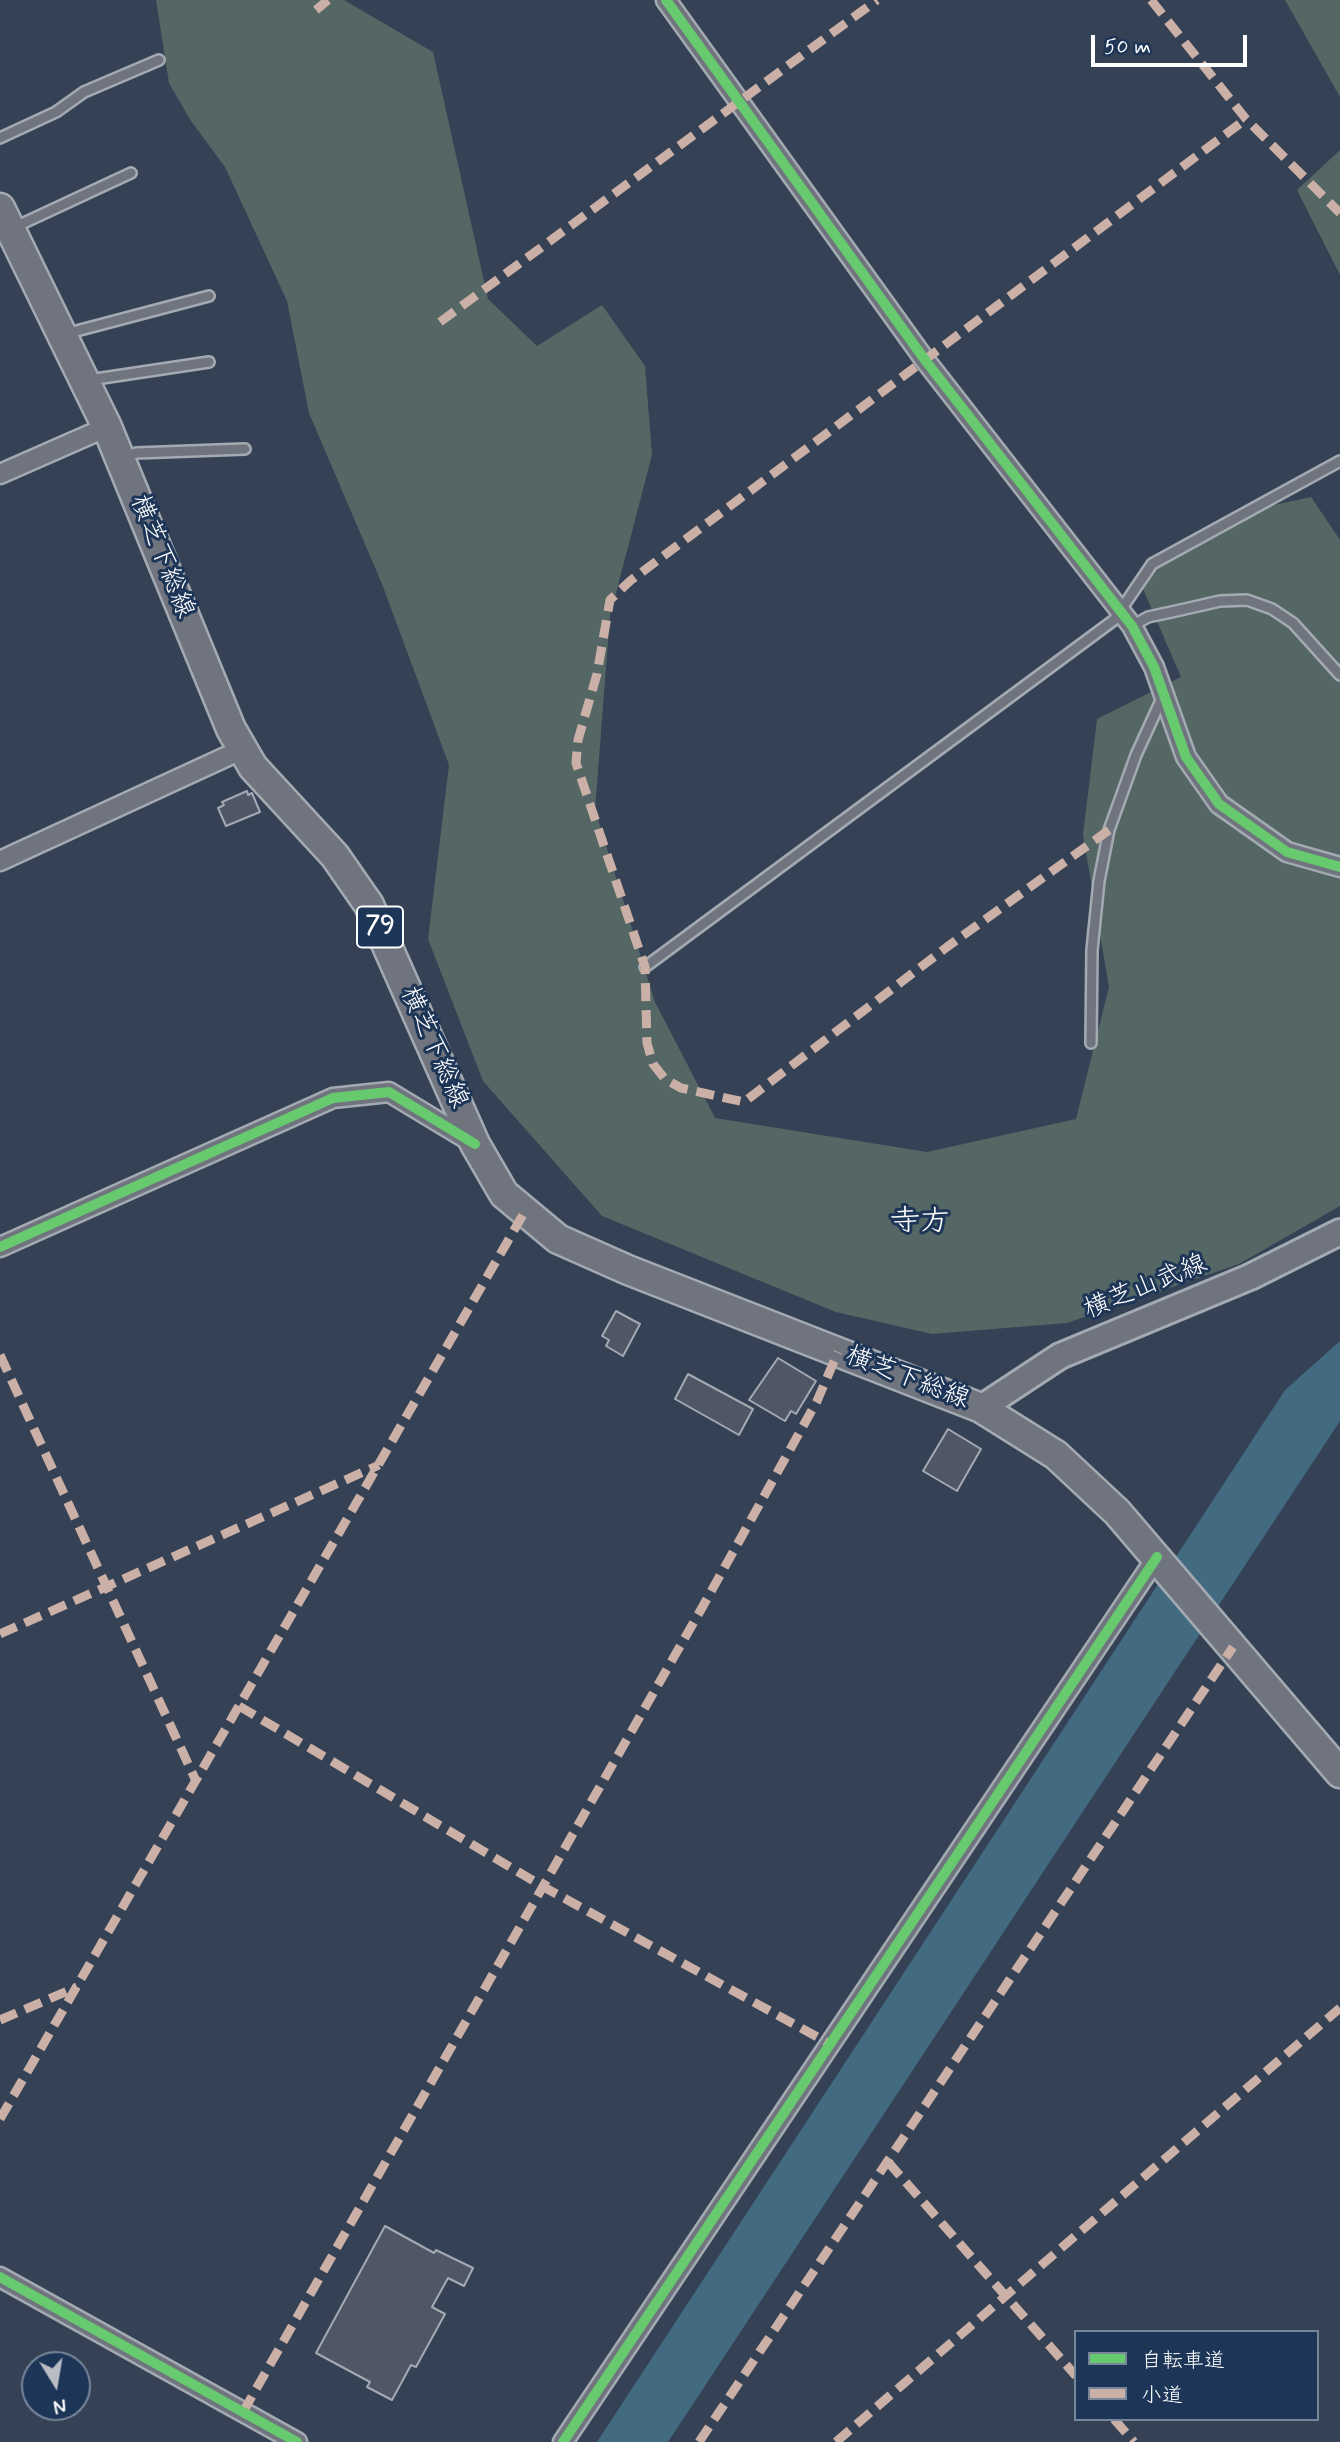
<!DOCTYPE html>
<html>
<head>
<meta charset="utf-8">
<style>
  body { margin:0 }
  #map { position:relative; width:1340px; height:2442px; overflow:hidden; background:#354154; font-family:Mynerve,"Klee One",sans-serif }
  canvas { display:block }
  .legend { position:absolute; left:1074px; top:2330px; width:245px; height:91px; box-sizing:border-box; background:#1d3557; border:2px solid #77869a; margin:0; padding:9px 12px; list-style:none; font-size:21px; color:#fff }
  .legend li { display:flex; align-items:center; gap:14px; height:35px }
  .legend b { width:35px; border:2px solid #77869a }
  .north { position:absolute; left:21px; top:2351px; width:70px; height:70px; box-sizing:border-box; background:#1d3557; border:2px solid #77869a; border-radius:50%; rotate:169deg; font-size:19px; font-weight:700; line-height:28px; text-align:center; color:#fff }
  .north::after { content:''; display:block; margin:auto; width:24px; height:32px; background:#b8bcc3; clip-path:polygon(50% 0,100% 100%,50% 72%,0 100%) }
  .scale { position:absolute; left:1091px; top:35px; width:156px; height:32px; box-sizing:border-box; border:4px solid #fff; border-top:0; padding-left:9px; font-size:21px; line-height:24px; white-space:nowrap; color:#fff; -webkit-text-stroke:5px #1d3557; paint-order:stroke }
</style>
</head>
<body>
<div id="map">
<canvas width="1340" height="2442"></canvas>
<ul class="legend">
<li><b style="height:9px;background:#67ca6e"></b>自転車道</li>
<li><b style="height:9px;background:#cab0a6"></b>小道</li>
</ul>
<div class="north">N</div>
<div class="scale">50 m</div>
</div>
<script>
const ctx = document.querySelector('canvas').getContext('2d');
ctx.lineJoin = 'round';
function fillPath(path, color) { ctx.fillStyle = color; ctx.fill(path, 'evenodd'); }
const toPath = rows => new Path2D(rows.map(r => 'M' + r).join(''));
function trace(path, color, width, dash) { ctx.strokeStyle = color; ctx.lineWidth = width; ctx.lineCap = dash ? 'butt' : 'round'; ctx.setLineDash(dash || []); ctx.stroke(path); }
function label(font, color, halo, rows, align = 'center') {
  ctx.font = font + ' Mynerve,"Klee One",sans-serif'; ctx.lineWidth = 6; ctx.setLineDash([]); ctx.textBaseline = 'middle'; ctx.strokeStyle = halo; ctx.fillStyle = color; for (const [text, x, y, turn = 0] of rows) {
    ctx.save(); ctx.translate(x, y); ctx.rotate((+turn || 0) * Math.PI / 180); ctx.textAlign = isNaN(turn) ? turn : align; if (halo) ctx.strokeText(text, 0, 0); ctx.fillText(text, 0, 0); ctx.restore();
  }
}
const green = toPath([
  [156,0,344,0,433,52,488,299,537,346,602,305,645,366,652,455,610,616,595,810,655,1002,715,1118,927,1152,1076,1119,1109,987,1083,835,1097,719,1181,677,1137,575,1233,514,1311,497,1340,540,1340,1206,1239,1264,1067,1323,932,1334,836,1312,602,1216,483,1081,428,939,449,765,382,584,309,413,287,301,225,167,191,121,169,83],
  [1285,0,1340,0,1340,97],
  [1340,150,1340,275,1297,190]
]);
const water = toPath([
  [1340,1341,1340,1421,668,2442,597,2442,1285,1390]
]);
const building = toPath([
  [247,791,248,795,252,793,260,812,226,826,218,808,224,805,222,802,247,791],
  [616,1311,640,1324,623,1356,606,1346,609,1340,602,1336,616,1311],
  [778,1358,816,1381,796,1414,791,1411,785,1421,749,1400,778,1358],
  [688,1374,753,1409,739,1435,675,1399,688,1374],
  [948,1429,981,1449,957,1491,923,1471,948,1429],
  [385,2226,434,2253,436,2250,473,2268,464,2286,448,2278,432,2307,445,2314,416,2367,411,2365,392,2400,367,2387,370,2382,316,2353,385,2226]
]);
const service = toPath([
  [0,138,56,112,84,92,159,60],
  [15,227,131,173],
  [65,334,209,296],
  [89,380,209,362],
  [122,458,136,453,245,449],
  [1132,626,1148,617,1176,611,1220,601,1247,600,1272,609,1293,623,1340,675],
  [645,967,1114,620,1152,564,1340,461],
  [1091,1043,1092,950,1099,881,1109,830,1136,755,1163,696]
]);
const minor = toPath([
  [666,0,925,360,1132,626,1154,667,1186,757,1219,804,1287,852,1340,867],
  [0,474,107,427],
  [0,861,243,749],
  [0,1247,333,1098,389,1092,475,1144],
  [0,2277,297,2442],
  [563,2442,1157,1557]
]);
const secondary = toPath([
  [981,1408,1060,1356,1250,1277,1340,1232]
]);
const primary = toPath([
  [0,208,107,427,231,729,253,767,335,856,369,905,475,1144,504,1194,558,1239,628,1270,981,1408,1056,1455,1117,1512,1340,1773]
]);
const quiet = toPath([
  [1151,0,1246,119,1340,213],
  [316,10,328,0],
  [440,322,877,0],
  [1109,830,947,947,744,1102,681,1088,665,1079,653,1064,647,1043,645,967,576,763,578,740,597,674,610,600,630,581,1246,119],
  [0,1355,196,1781],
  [0,1634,379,1465],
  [239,1706,542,1886,832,2045],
  [0,2020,77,1987],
  [0,2119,524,1213],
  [888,2162,1076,2376],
  [243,2412,703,1606,817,1401,838,1352],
  [1114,2419,1134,2442],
  [699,2442,1233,1647],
  [836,2442,1340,2008]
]);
const cycleway = toPath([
  [666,0,925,360,1132,626,1154,667,1186,757,1219,804,1287,852,1340,867],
  [0,1247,333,1098,389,1092,475,1144],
  [0,2277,297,2442],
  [563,2442,1157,1557]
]);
const shields = [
  [380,927,46]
];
const shieldNames = [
  ["79",380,927]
];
const streetNames = [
  ["横芝下総線",161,557,68],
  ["横芝下総線",433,1048,66],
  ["横芝山武線",1146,1288,-22],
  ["横芝下総線",907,1379,21]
];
const quarterNames = [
  ["寺方",920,1224]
];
fillPath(green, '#546765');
fillPath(water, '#426b82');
fillPath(building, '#4f5767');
trace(building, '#a4aab2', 2);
trace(service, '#a4aab2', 14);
trace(minor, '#a4aab2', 23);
trace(secondary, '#a4aab2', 30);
trace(primary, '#a4aab2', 33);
trace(service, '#6f747e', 9);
trace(minor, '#6f747e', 18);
trace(secondary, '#6f747e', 24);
trace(primary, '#6f747e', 28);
trace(quiet, '#cab0a6', 9, [18, 9]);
trace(cycleway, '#67ca6e', 10);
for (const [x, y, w] of shields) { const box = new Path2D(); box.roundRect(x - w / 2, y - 20.5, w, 41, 5); ctx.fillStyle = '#1d3557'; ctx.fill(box); trace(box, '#fff', 2); }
label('bold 24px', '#fff', null, shieldNames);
label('26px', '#fff', '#1d3557', streetNames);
label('30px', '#fff', '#1d3557', quarterNames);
</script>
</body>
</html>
